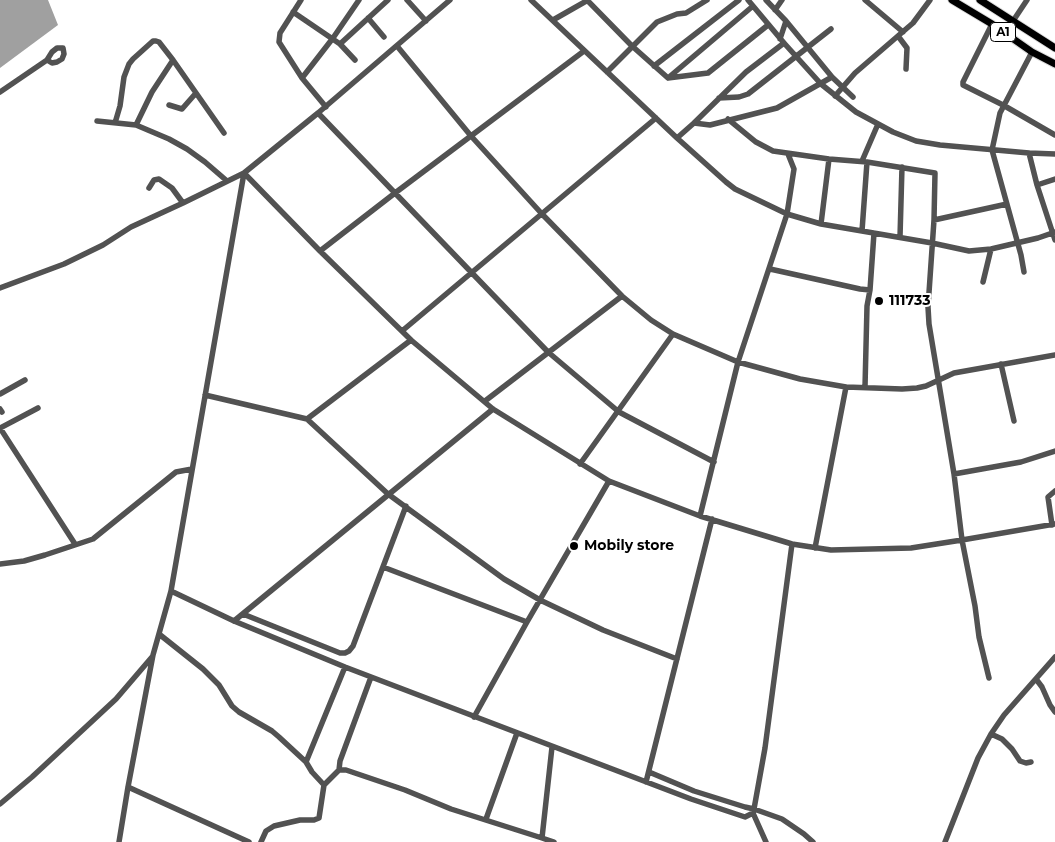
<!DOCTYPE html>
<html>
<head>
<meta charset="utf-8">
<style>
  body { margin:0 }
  canvas { display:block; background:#fff }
</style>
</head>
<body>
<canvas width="1055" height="842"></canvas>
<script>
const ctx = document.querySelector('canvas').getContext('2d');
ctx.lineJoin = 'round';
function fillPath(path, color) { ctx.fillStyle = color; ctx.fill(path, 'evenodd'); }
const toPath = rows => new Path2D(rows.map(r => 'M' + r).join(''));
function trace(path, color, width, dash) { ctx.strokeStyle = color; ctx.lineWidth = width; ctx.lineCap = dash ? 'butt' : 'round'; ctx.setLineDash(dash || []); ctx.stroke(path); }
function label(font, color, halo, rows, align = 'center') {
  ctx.font = font + ' Montserrat,sans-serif'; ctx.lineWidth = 4; ctx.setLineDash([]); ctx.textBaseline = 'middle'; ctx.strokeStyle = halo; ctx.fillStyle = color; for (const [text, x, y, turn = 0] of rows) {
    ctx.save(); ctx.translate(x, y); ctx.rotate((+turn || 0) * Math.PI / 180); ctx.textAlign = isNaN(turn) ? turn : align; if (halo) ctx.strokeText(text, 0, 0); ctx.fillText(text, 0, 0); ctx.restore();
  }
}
const water = toPath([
  [0,0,48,0,58,25,0,68]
]);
const minor = toPath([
  [301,0,280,33,279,42,302,78,326,107],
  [407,0,426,21],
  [531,0,677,138,726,182,735,189,787,214,821,224,932,243,969,251,991,249,1038,238,1055,232],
  [587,0,632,46,668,78,708,73,768,25],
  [748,0,784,43,821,84,856,112,893,132,916,141,940,145,1029,153,1055,154],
  [766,0,786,21,832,77,853,97],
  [865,0,903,32],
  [775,10,782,0],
  [293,12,340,44,355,60],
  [368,18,384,37],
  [553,20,588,0],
  [992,24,963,82,963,85,1003,105,1055,135],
  [1005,33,1027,0],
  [898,36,907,48,906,69],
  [780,39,786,21],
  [340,44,388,0],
  [397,46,471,136,542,214,622,296,651,320,673,334,738,362,800,379,846,387,902,389,917,388,926,386,954,373,1055,355],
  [654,66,739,0],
  [607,72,657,22,677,14,686,13,707,0],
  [302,78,333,38,359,0],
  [668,78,753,6],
  [0,92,47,60,52,52,57,48,63,48,64,54,62,59,57,62,52,63,47,60],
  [835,96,855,73,913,23,930,0],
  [719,98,739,97,748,94,831,29],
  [169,105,182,109,196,93],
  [318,113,548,352,619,412,714,462],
  [97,121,136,125],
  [115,123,120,106,124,77,129,64,133,59,153,41,156,41,159,42,173,60],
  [694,123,746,72,784,43],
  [224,133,173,60,152,92,136,125,169,139,187,149,205,162,227,181],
  [677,138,694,123,710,125,777,108,832,77],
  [1029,153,1037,185,1055,240],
  [862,161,878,124],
  [1037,185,1055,179],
  [149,188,154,180,159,179,172,188,183,203],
  [934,220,1007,204],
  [821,224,829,159],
  [862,231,867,162],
  [900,237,902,167],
  [320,251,395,193,584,51],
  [770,269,860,289,870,290],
  [1024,272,1021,255,992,150,1000,113,1032,52],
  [983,282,991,249],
  [0,288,64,264,103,245,131,227,183,203,244,173,320,251,411,340,493,409,609,481,700,516,792,544,831,550,911,548,962,540,954,474,929,324,928,307,934,220,935,173,867,162,829,159,773,151,756,142,728,119],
  [402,331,656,118],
  [1001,364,1014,421],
  [865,387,867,306,870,290,874,233],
  [0,394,25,380],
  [205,395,307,419,388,494,504,579,540,600,603,630,677,659],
  [485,401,622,296],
  [0,409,2,412],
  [307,419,411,340],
  [0,428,75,544],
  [0,428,38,408],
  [580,464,673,334],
  [954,474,1021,462,1055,451],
  [700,516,738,362,787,214,794,169,788,154],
  [1052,525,1048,497,1055,491],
  [815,548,846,387],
  [0,564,24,561,45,555,93,539,176,472,192,469],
  [383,567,527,622],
  [171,591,234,621,345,667,691,799,745,817,753,813,754,809,765,748,792,544],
  [243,614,340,653,345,653,349,651,353,646,406,506],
  [234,621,493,409],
  [159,634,203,669,219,685,232,706,239,712,272,731,279,737,306,762,312,772,324,785],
  [989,678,979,637,975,606,962,540,1055,524],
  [1036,679,1042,687,1050,705,1055,712],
  [474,717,527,622,609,481],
  [991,734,1002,739,1012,749,1020,761,1026,763,1031,762],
  [552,747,542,838,554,842],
  [306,762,345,667],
  [339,770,340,761,371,677],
  [649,772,694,791,745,807,754,809,782,819,804,834,813,842],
  [646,782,712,519],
  [128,787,249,842],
  [0,804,32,777,116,699,152,657],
  [753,813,766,842],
  [486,819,517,733],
  [119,842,128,787,153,655,171,591,244,173,318,113,450,0],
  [261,842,266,831,274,826,300,820,314,820,319,818,324,785,339,770,346,770,405,790,451,809,542,838],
  [945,842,978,758,991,734,1004,715,1055,657]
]);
const major = toPath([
  [952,0,992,24,1032,52,1055,64],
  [980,0,1055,48]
]);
const markers = [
  [879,301,5,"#000"],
  [574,546,5,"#000"]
];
const shields = [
  [1003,32,25]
];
const shieldNames = [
  ["A1",1003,32]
];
const poiNames = [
  ["111733",889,301],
  ["Mobily store",584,546]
];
fillPath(water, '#a0a0a0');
trace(major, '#dbdbdb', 9);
trace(minor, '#525252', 5.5);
trace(major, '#000', 7);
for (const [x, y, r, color] of markers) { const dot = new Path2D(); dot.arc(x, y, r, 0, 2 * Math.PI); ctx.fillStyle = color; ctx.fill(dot); trace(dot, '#fff', 2); }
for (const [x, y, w] of shields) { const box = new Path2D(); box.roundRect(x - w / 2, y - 9.5, w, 19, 4); ctx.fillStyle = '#fff'; ctx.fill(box); trace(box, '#000', 1); }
label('bold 12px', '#000', null, shieldNames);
label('bold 14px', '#000', '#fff', poiNames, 'left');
</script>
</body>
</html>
